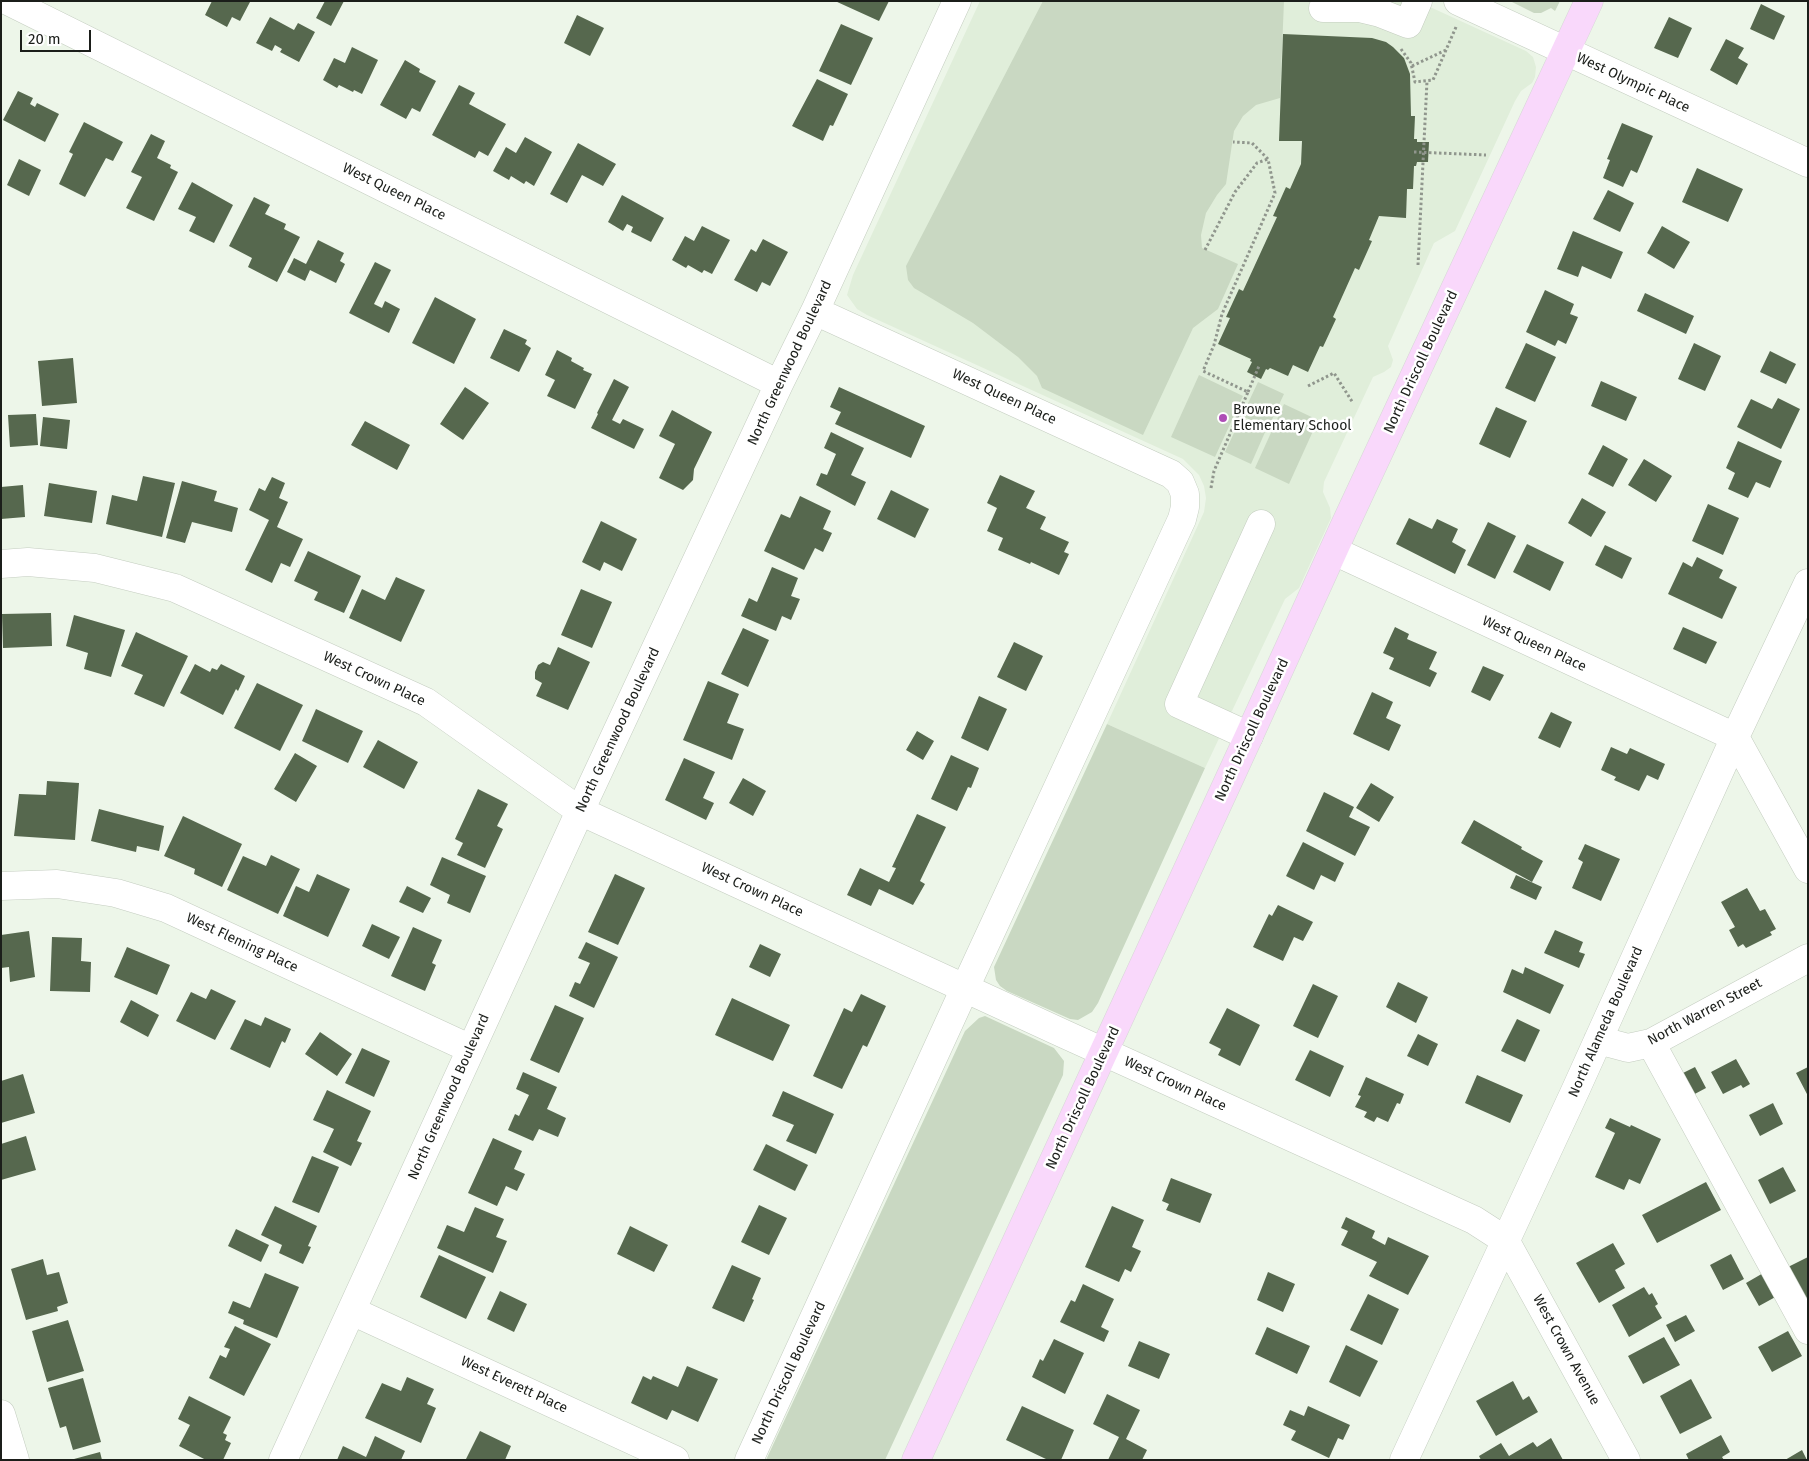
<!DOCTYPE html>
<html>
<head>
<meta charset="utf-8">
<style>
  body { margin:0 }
  #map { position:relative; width:1809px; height:1461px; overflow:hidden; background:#edf6e9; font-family:"Fira Sans",sans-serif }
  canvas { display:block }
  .frame { position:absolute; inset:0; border:2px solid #1b1e1a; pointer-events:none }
  .scale { position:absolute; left:20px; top:30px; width:71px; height:22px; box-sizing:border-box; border:2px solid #1b1e1a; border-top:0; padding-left:6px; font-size:15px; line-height:18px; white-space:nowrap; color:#1b1e1a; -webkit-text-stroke:4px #fff; paint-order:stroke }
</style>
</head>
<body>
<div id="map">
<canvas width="1809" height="1461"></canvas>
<div class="frame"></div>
<div class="scale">20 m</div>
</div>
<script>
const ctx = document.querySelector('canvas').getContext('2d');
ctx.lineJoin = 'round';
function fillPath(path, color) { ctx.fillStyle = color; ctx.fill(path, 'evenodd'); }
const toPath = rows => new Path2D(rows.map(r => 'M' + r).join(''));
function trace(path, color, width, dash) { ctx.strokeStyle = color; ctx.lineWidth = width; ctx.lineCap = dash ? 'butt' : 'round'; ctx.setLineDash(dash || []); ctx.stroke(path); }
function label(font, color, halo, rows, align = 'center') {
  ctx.font = font + ' "Fira Sans",sans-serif'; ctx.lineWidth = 5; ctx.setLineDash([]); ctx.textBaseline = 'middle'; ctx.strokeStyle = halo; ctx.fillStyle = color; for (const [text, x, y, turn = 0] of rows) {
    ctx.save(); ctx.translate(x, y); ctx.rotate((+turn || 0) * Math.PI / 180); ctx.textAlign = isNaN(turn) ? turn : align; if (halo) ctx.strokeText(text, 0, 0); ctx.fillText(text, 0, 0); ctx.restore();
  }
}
const built = toPath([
  [980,1,1417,1,1526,51,1533,57,1536,67,1535,77,1532,83,1521,91,1515,101,1455,231,1434,243,1388,346,1393,360,1391,367,1384,372,1373,377,1324,482,1323,492,1330,508,1331,518,1299,588,1285,599,1205,768,1107,724,1204,512,1206,498,1204,486,1199,475,1183,459,867,315,857,309,847,295,853,275]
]);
const green = toPath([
  [1043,1,1284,1,1280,98,1256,105,1243,116,1234,131,1226,184,1217,195,1206,213,1201,235,1202,248,1238,264,1218,309,1193,328,1143,435,1042,388,1037,376,1018,357,973,323,914,288,908,280,906,266],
  [1510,1,1560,1,1555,11,1551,8,1541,13,1534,13],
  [1199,375,1243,396,1215,457,1171,437],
  [1258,382,1284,394,1268,428,1242,416],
  [1284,404,1318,420,1289,484,1255,468],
  [1241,418,1266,430,1251,464,1225,452],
  [1107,724,1205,768,1098,1003,1092,1012,1078,1020,1070,1019,1007,991,1000,986,996,980,994,967],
  [985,1016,1054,1048,1064,1061,1063,1075,885,1460,766,1460,965,1031,979,1018]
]);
const building = toPath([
  [212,1,248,1,250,2,240,21,232,17,227,27,205,15],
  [325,1,344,1,331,26,316,18],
  [835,1,889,1,879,21],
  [1761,4,1785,16,1774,40,1750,29],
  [577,15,604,28,590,56,564,43],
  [270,17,294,30,298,23,315,32,299,62,280,52,282,49,275,45,272,51,256,43],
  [1669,17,1692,28,1678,58,1654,48],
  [841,24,873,38,851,85,819,71],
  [1283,34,1372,38,1386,42,1393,47,1404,58,1410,74,1411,116,1415,116,1414,139,1417,139,1417,142,1429,142,1428,162,1417,162,1416,166,1414,166,1413,189,1407,189,1406,218,1379,216,1369,240,1372,241,1359,270,1355,268,1333,317,1336,319,1323,347,1320,346,1308,372,1293,365,1288,376,1270,368,1268,370,1266,369,1261,379,1247,372,1252,362,1250,361,1251,359,1218,344,1230,318,1226,317,1239,289,1243,291,1277,217,1273,216,1286,187,1290,189,1301,164,1302,141,1279,141],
  [1726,39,1744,48,1738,58,1748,64,1737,85,1710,70],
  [352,47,378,60,362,94,354,90,353,92,339,85,337,88,323,80,334,58,345,63],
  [405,60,420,69,419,72,436,81,420,112,412,108,406,119,380,105],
  [817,79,848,94,833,126,830,125,823,141,792,126],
  [459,85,475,93,469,104,506,124,488,156,479,151,475,158,432,135],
  [18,91,33,98,30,104,35,107,37,103,59,114,45,142,3,120],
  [84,122,123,142,113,161,106,158,85,197,59,184,73,154,69,152],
  [1622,123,1653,136,1637,173,1631,170,1623,187,1603,178,1610,160,1607,159],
  [151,134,165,141,157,158,171,165,170,168,178,172,154,221,126,208,142,177,131,172],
  [525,137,552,152,534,186,526,181,524,184,511,176,509,180,493,171,506,147,516,153],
  [578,143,616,164,603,186,582,175,567,203,550,194],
  [19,159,41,170,29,196,7,185],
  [1697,168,1743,189,1728,222,1682,202],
  [192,182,233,205,214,243,189,231,196,217,178,209],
  [1608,190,1634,203,1620,232,1593,219],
  [622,195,664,218,651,242,631,232,633,227,627,224,623,231,608,222],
  [254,197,270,205,265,214,286,224,284,229,300,237,277,282,248,267,252,258,229,246],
  [702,226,730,240,712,274,704,270,702,273,688,265,686,268,672,260,685,236,694,241],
  [1662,226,1690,242,1674,269,1647,253],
  [1573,231,1623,252,1611,279,1582,266,1578,277,1557,269],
  [763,239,788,252,770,286,762,282,757,292,734,280,751,249,756,252],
  [318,240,344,253,340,261,345,264,336,283,310,270,305,281,287,272,294,258,306,264],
  [375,262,391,270,374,304,382,308,385,301,400,309,389,333,349,313],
  [1545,290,1574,304,1570,314,1578,317,1566,344,1558,340,1555,346,1526,332],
  [1645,293,1694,316,1686,334,1637,311],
  [435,297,476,319,454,364,412,343],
  [504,329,527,340,525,344,531,348,519,372,490,358],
  [1526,343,1556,357,1535,402,1505,388],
  [1694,343,1721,356,1705,391,1678,379],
  [557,350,572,358,571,361,584,368,583,370,592,374,575,409,547,396,555,380,545,375],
  [1770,351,1796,364,1786,384,1760,372],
  [73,358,77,403,42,406,38,361],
  [614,379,629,387,612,420,620,424,623,419,644,429,634,449,591,428,598,414,597,413],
  [1601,381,1637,397,1626,421,1591,406],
  [465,387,489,403,463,440,440,424],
  [839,387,925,426,911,458,835,424,841,412,830,407],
  [1778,398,1800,409,1781,449,1737,427,1751,399,1772,409],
  [1496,407,1527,421,1510,458,1479,444],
  [672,410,712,432,694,469,693,480,683,490,659,478,675,444,659,436],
  [36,414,38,445,10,447,8,415],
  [43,417,70,420,67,449,40,446],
  [365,421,410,445,397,470,351,445],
  [831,432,864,448,851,475,866,482,855,506,816,485,821,473,827,475,836,454,824,448],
  [1738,441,1782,461,1770,488,1756,482,1748,498,1728,489,1735,473,1726,468],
  [1603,445,1628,459,1613,487,1588,474],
  [1644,459,1672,476,1656,502,1628,485],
  [1000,475,1035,491,1026,508,1046,517,1040,529,1069,542,1064,552,1069,554,1059,575,1031,562,1030,564,998,550,1003,538,987,531,997,508,987,503],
  [143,476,175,483,162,537,106,524,112,495,137,501],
  [272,477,285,483,279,498,288,502,277,527,303,539,290,567,281,563,272,583,245,570,269,520,249,510,259,488,265,491],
  [182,481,217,491,214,501,238,508,232,532,192,522,185,543,166,538],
  [49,483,97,491,92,523,44,516],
  [23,485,25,517,1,519,1,487],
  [891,490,929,509,915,538,877,519],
  [800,496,831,511,823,529,832,533,823,552,815,548,804,570,764,551,781,514,790,518],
  [1582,498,1606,512,1591,537,1568,523],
  [1708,504,1739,518,1723,555,1692,541],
  [1409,518,1432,529,1437,519,1458,529,1452,542,1466,550,1455,574,1396,544],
  [601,521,637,539,622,571,604,562,600,571,582,562],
  [1488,522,1516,536,1495,579,1467,565],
  [1527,544,1564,562,1550,591,1513,572],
  [1605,545,1632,558,1622,579,1595,565],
  [308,551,361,576,344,613,314,600,318,592,294,581],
  [1697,557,1723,570,1719,578,1737,587,1722,619,1668,594,1683,562,1692,567],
  [772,567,798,578,791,596,800,599,791,620,782,616,776,631,741,616,749,598,757,602],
  [396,577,425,590,401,642,349,618,362,589,385,600],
  [581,589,612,602,592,648,561,635],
  [51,613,52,646,3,648,2,614],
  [74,615,125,630,111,677,84,669,88,653,66,646],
  [1395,627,1409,634,1407,639,1437,652,1429,669,1437,673,1430,687,1389,669,1394,658,1383,653],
  [1683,627,1717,642,1706,664,1673,649],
  [743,628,769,640,748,687,721,674],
  [136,632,188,656,164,707,134,694,143,675,121,666],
  [1014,642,1043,656,1026,691,997,677],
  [558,647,590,662,568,710,536,696,542,683,535,679,535,672,538,665,543,662,550,665],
  [195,664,210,672,212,668,217,670,221,664,245,676,238,691,236,689,223,715,180,693],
  [1483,666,1504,675,1490,701,1471,692],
  [708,681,739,694,727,723,744,729,732,760,683,740],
  [257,683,303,705,280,751,234,728],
  [1372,692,1393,702,1386,718,1401,725,1389,751,1353,734],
  [979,696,1007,709,988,751,961,738],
  [316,709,363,731,348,763,302,741],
  [1551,712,1572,722,1560,748,1538,738],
  [917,731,934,741,923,760,906,750],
  [378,740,418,762,404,789,363,767],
  [1611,747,1627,754,1630,748,1665,764,1658,780,1647,775,1639,791,1614,780,1616,777,1601,770],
  [295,753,317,766,296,802,274,789],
  [951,755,979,768,971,788,968,787,957,811,931,799],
  [684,758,715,772,703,798,714,803,706,820,665,800],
  [743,778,766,791,753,816,729,803],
  [47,781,79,783,75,840,14,836,19,794,46,795],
  [1371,783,1394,797,1379,822,1356,808],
  [478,789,508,804,497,826,503,829,485,868,457,855,463,843,455,839],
  [1324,792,1354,807,1349,817,1370,827,1355,856,1306,831],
  [99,809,164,826,159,851,137,846,136,852,91,841],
  [917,814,946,827,920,881,925,884,913,905,879,889,871,906,847,895,860,868,889,882,896,868,892,867],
  [183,816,242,844,222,887,194,874,195,869,164,856],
  [1474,820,1522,847,1521,849,1543,861,1532,882,1461,843],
  [1303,842,1344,863,1335,882,1321,875,1314,890,1286,876],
  [1585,844,1620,859,1601,901,1572,888,1583,862,1578,859],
  [271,855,300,869,278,914,227,890,243,856,266,866],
  [442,857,486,876,470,913,447,903,450,895,430,885],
  [317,874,350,889,328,937,283,916,296,886,309,892],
  [615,874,645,888,618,945,588,932],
  [1516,875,1542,887,1536,900,1510,888],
  [407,886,431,898,423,913,399,902],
  [1747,888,1760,911,1765,909,1776,929,1770,932,1772,935,1746,948,1743,944,1738,947,1729,930,1735,927,1721,902],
  [1278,905,1313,922,1303,941,1294,937,1283,961,1253,947,1269,914,1272,916],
  [372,924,400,937,389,959,362,946],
  [413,927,442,940,432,963,436,965,425,991,391,976],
  [1555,930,1583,942,1579,952,1585,954,1579,968,1544,953],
  [29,931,35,977,10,982,9,967,1,968,1,935],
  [52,937,82,938,81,961,91,962,90,992,50,991],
  [586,942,618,957,594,1008,569,996,575,982,580,984,590,963,578,958],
  [760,944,781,954,770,977,749,967],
  [127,947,170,965,157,995,114,977],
  [1525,967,1564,985,1550,1014,1503,992,1512,969,1523,974],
  [1398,982,1428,997,1416,1023,1386,1007],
  [1313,984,1338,996,1318,1038,1293,1026],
  [211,989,236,1001,215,1040,176,1021,191,992,206,999],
  [861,994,886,1006,867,1047,863,1045,842,1089,813,1076,844,1008,852,1012],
  [732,998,790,1025,773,1061,715,1035],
  [131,1000,159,1015,148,1037,120,1022],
  [555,1005,584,1018,559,1073,530,1060],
  [1227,1008,1260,1025,1240,1066,1218,1055,1221,1049,1209,1043],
  [265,1017,291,1029,285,1043,282,1041,270,1068,230,1049,245,1019,261,1026],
  [1517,1019,1540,1030,1525,1062,1501,1051],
  [320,1032,352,1054,337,1076,305,1054],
  [1418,1034,1438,1044,1428,1066,1407,1056],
  [362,1048,390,1061,374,1097,345,1083],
  [1310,1050,1344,1066,1330,1097,1295,1080],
  [1736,1059,1750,1084,1743,1088,1741,1085,1723,1094,1711,1072],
  [1695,1067,1706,1088,1691,1096,1679,1075],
  [1808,1067,1808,1096,1796,1073],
  [523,1072,557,1087,547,1109,566,1118,558,1137,539,1129,533,1141,508,1130,515,1114,519,1116,529,1095,516,1089],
  [23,1074,35,1113,1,1123,1,1081],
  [1477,1075,1523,1095,1510,1123,1465,1103],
  [1366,1077,1404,1094,1400,1104,1397,1103,1388,1122,1377,1117,1374,1122,1364,1117,1367,1112,1355,1107,1361,1096,1358,1095],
  [327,1090,371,1111,357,1141,362,1143,351,1166,323,1152,334,1129,313,1120],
  [783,1091,834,1114,816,1154,786,1141,794,1125,772,1116],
  [1773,1103,1783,1124,1760,1136,1749,1115],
  [1610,1118,1630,1127,1631,1125,1661,1139,1640,1184,1629,1179,1624,1190,1595,1177,1615,1133,1605,1128],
  [26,1136,36,1170,1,1180,1,1144],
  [493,1138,522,1151,514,1169,525,1174,517,1191,506,1186,497,1206,468,1193],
  [766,1144,808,1165,795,1191,753,1170],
  [312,1156,339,1167,319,1213,292,1202],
  [1783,1167,1796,1191,1770,1204,1758,1180],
  [1171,1178,1212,1194,1200,1223,1166,1210,1169,1204,1162,1201],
  [1706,1182,1721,1210,1657,1243,1642,1215],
  [759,1205,787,1218,769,1255,741,1242],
  [275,1206,317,1226,308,1246,311,1247,303,1264,279,1253,282,1245,261,1235],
  [1112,1206,1144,1220,1132,1247,1141,1251,1131,1272,1125,1269,1119,1282,1085,1267],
  [475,1207,504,1219,496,1237,507,1241,493,1273,437,1248,447,1225,464,1232],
  [1346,1217,1375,1231,1372,1238,1385,1245,1388,1237,1429,1256,1408,1295,1369,1276,1377,1262,1341,1245,1348,1231,1341,1228],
  [630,1226,668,1245,654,1272,617,1254],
  [236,1229,269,1245,261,1262,228,1246],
  [1613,1243,1625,1264,1615,1270,1625,1288,1599,1303,1576,1263],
  [1731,1254,1744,1279,1723,1290,1710,1265],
  [439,1255,486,1277,466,1319,420,1297],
  [1808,1257,1808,1307,1784,1269],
  [43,1259,47,1275,59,1272,68,1303,57,1307,58,1311,26,1320,11,1269],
  [732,1265,761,1278,752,1299,754,1300,744,1322,712,1308],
  [1268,1272,1295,1284,1283,1312,1257,1300],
  [1765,1272,1779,1295,1759,1306,1746,1283],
  [265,1273,299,1287,277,1338,243,1324,244,1320,228,1313,233,1301,250,1308],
  [1083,1284,1114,1299,1101,1327,1109,1331,1104,1342,1060,1322,1071,1300,1075,1302],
  [1644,1287,1649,1295,1652,1293,1658,1304,1655,1306,1662,1318,1629,1337,1612,1305],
  [500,1291,527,1304,514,1332,487,1319],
  [1368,1294,1399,1309,1382,1345,1350,1330],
  [1686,1315,1695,1331,1675,1342,1666,1325],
  [68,1320,84,1371,47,1382,32,1331],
  [235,1326,271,1344,244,1396,209,1378,220,1355,226,1358,230,1349,224,1347],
  [1267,1327,1310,1346,1297,1374,1255,1354],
  [1788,1331,1802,1356,1772,1372,1758,1347],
  [1664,1337,1680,1365,1643,1384,1628,1356],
  [1054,1339,1084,1353,1065,1394,1032,1377,1040,1359,1043,1361],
  [1139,1341,1170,1354,1159,1379,1128,1366],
  [1346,1345,1378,1361,1360,1397,1329,1382],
  [687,1366,718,1379,698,1422,672,1410,667,1420,631,1403,643,1376,651,1380,653,1376,678,1387],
  [407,1377,434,1389,427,1404,436,1408,421,1443,365,1418,382,1383,401,1391],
  [83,1378,101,1442,73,1450,66,1426,60,1428,48,1388],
  [1691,1379,1712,1418,1680,1434,1660,1396],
  [1513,1381,1523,1400,1529,1396,1538,1412,1496,1436,1476,1401],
  [1107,1394,1140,1410,1126,1439,1147,1450,1142,1460,1108,1460,1119,1437,1093,1424],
  [189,1396,231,1417,223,1433,227,1435,225,1440,231,1443,223,1460,206,1460,179,1446,190,1425,178,1419],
  [1022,1406,1074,1430,1061,1460,1048,1460,1006,1440],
  [1308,1406,1350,1425,1343,1440,1338,1438,1329,1458,1291,1440,1296,1431,1283,1425,1290,1410,1304,1416],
  [480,1431,511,1446,505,1460,466,1459],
  [1721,1435,1730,1452,1722,1457,1724,1460,1689,1460,1686,1454],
  [375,1436,405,1451,401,1460,337,1460,343,1446,366,1457],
  [1551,1438,1563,1460,1481,1460,1479,1456,1501,1443,1509,1456,1533,1442,1537,1447],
  [1802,1450,1807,1460,1785,1460],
  [100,1452,102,1460,74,1460,74,1459]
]);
const path = toPath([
  [1401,49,1411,63,1415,82,1433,80,1456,27],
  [1412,66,1446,50],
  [1414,152,1486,155],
  [1205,250,1235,192,1257,163,1268,159],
  [1418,265,1427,81],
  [1308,386,1334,373,1353,403],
  [1248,392,1259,366],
  [1211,488,1214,471,1248,392,1203,371,1214,345,1222,314,1275,193,1268,159,1252,143,1233,142]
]);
const minor = toPath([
  [8,1,779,384],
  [1458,1,1808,163],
  [1323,8,1359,8,1380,13,1408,24,1418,1],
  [1334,551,1735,737,1808,869],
  [1,564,28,562,95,568,175,588,426,702,580,811,1062,1033,1474,1220,1505,1240,1626,1460],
  [1249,736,1179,704,1261,524],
  [1,886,57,884,116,893,166,908,471,1049],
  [1598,1040,1628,1048,1651,1043,1808,958],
  [1651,1043,1808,1330],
  [352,1311,675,1460],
  [1,1414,15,1460],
  [283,1460,580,811,779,384,815,311,957,1],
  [749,1460,965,988,1182,519,1185,507,1185,494,1180,482,1171,474,815,311],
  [1404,1460,1576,1089,1735,737,1808,583]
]);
const major = toPath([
  [916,1460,1249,736,1344,527,1589,1]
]);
const markers = [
  [1223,418,5,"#ae4eb6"]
];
const streetNames = [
  ["West Olympic Place",1633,83,25],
  ["West Queen Place",394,192,26],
  ["North Driscoll Boulevard",1421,362,-65],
  ["North Greenwood Boulevard",790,363,-65],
  ["West Queen Place",1004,397,25],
  ["West Queen Place",1534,644,25],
  ["West Crown Place",374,679,25],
  ["North Greenwood Boulevard",618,730,-65],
  ["North Driscoll Boulevard",1252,730,-65],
  ["West Crown Place",752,890,25],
  ["West Fleming Place",242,943,25],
  ["North Warren Street",1705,1012,-28],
  ["North Alameda Boulevard",1606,1022,-66],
  ["West Crown Place",1175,1084,25],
  ["North Greenwood Boulevard",449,1097,-66],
  ["North Driscoll Boulevard",1083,1098,-65],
  ["West Crown Avenue",1566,1350,61],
  ["North Driscoll Boulevard",789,1373,-65],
  ["West Everett Place",514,1385,25]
];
const poiNames = [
  ["Browne",1233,410],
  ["Elementary School",1233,426]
];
fillPath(built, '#e0eeda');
fillPath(green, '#c9d8c2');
fillPath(building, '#56684e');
trace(minor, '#c4cdc0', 29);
trace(major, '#d6d6d6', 29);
trace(path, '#90968d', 3, [2.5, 2.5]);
trace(minor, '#fff', 28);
trace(major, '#f9d8fb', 28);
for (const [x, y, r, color] of markers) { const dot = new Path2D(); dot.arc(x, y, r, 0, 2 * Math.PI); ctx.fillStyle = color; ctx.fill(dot); trace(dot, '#fff', 2); }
label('14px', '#1b1e1a', '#fff', streetNames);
label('14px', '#1b1e1a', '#fff', poiNames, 'left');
</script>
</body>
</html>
